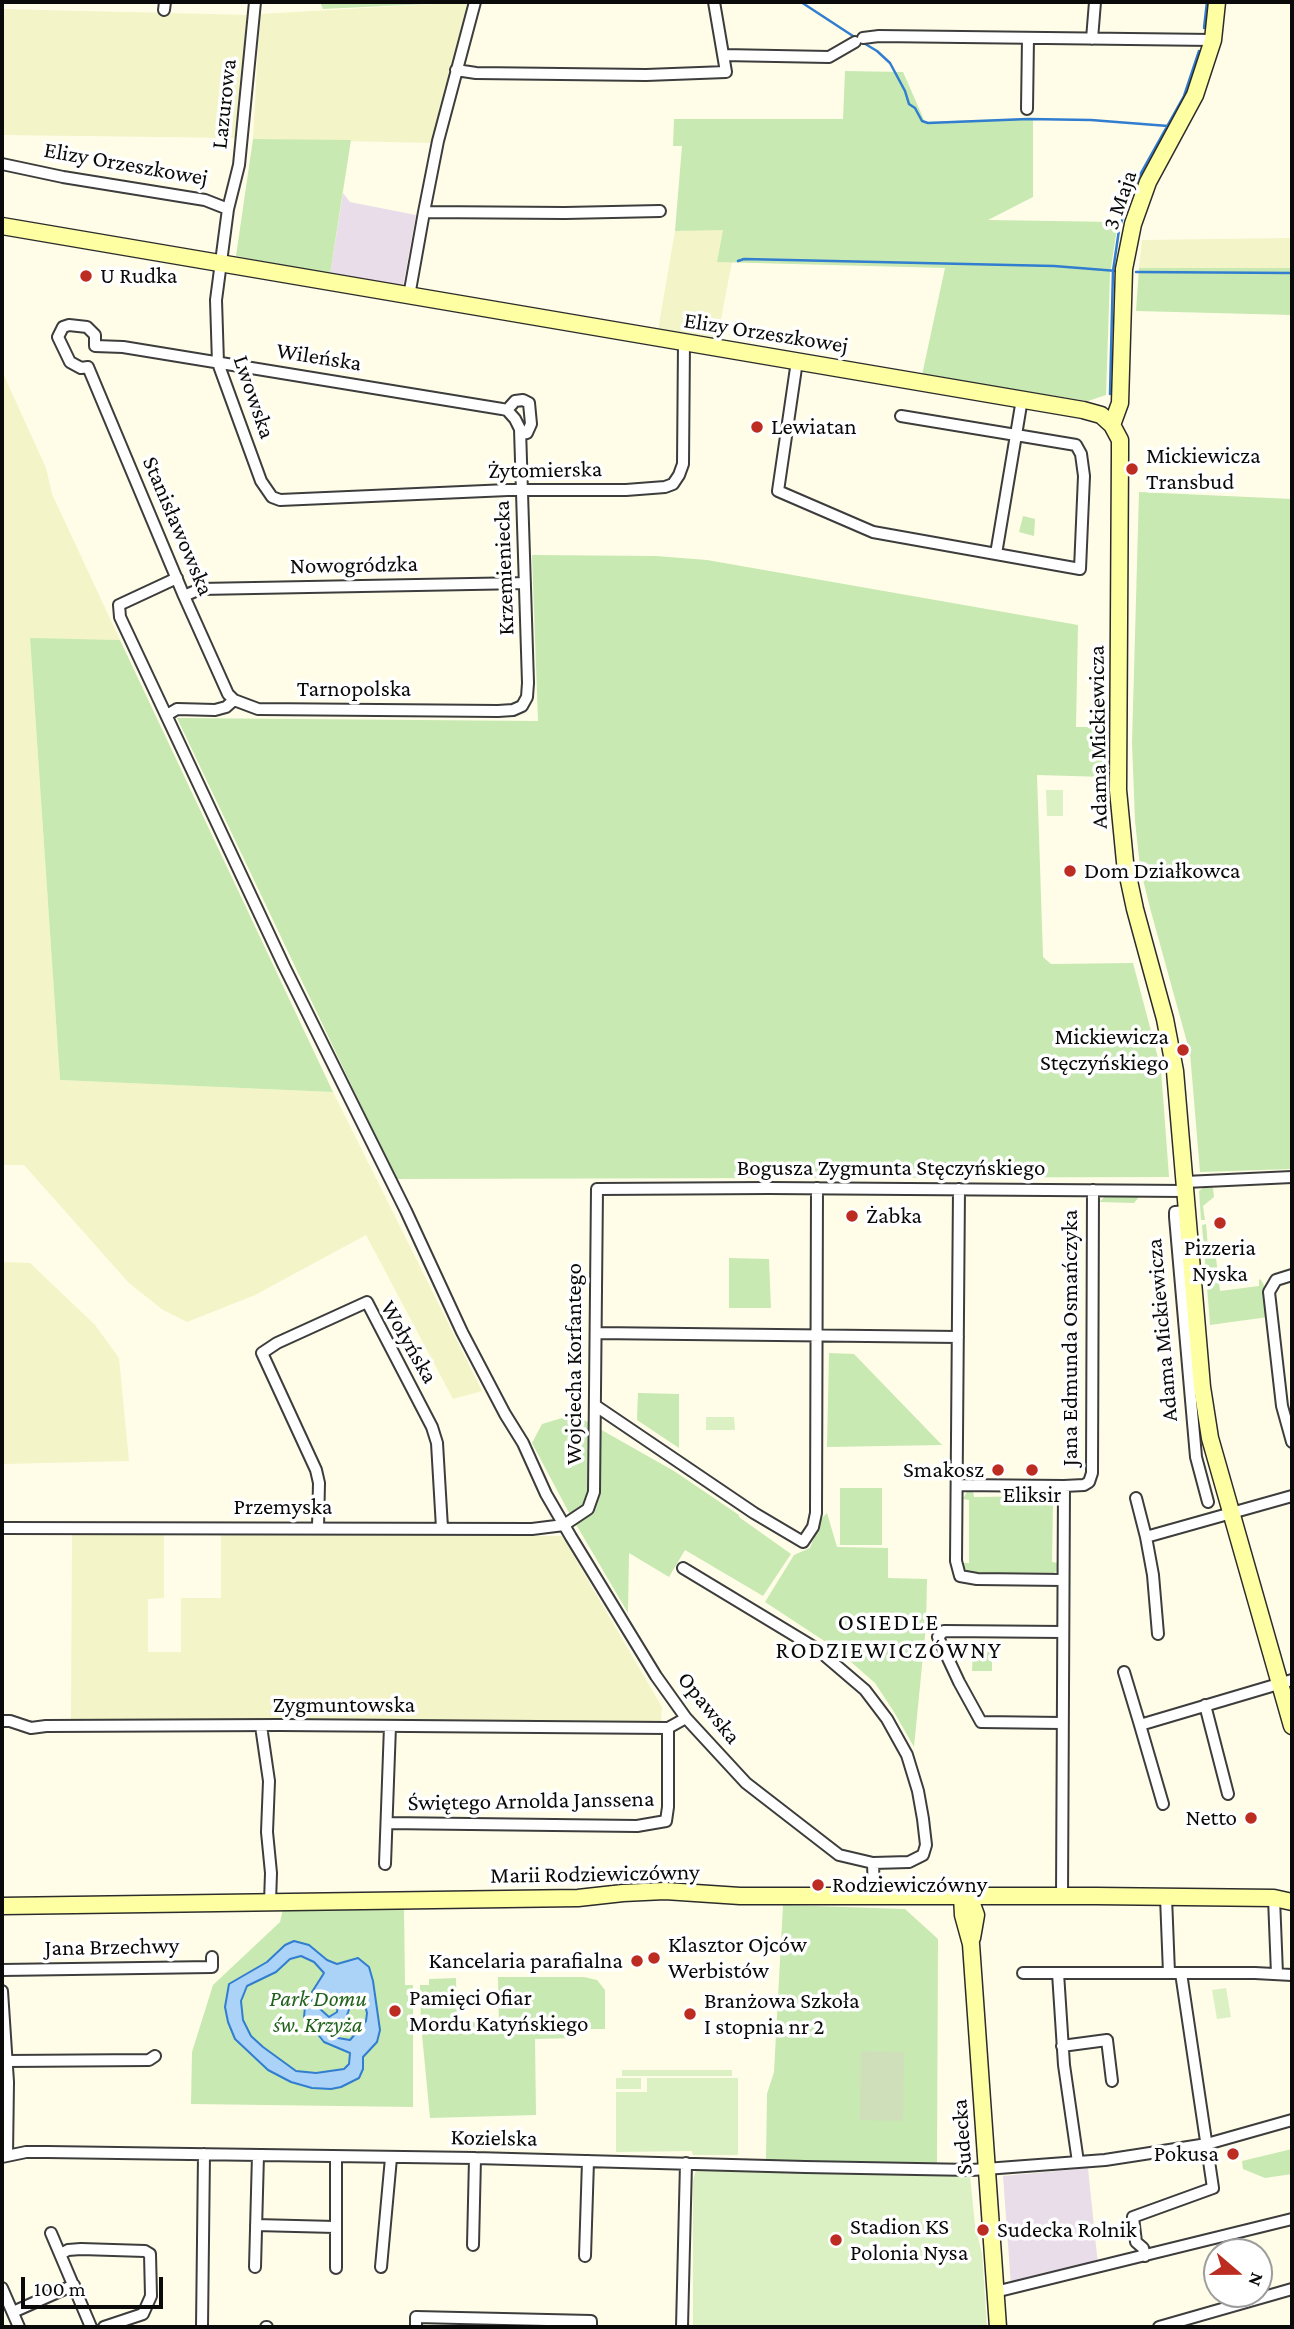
<!DOCTYPE html>
<html>
<head>
<meta charset="utf-8">
<style>
  body { margin:0 }
  #map { position:relative; width:1294px; height:2329px; overflow:hidden; background:#fffde7; font-family:"Crimson Pro",serif }
  canvas { display:block }
  .frame { position:absolute; inset:0; border:4px solid #0a0a0a; pointer-events:none }
  .north { position:absolute; left:1203px; top:2238px; width:70px; height:70px; box-sizing:border-box; background:#fff; border:2px solid #9d9d9d; border-radius:50%; rotate:110deg; font-size:19px; font-weight:700; line-height:28px; text-align:center; color:#0a0a0a }
  .north::after { content:''; display:block; margin:auto; width:24px; height:32px; background:#bc2c21; clip-path:polygon(50% 0,100% 100%,50% 72%,0 100%) }
  .scale { position:absolute; left:21px; top:2277px; width:142px; height:32px; box-sizing:border-box; border:4px solid #0a0a0a; border-top:0; padding-left:9px; font-size:21px; line-height:24px; white-space:nowrap; color:#0a0a0a; -webkit-text-stroke:5px #fff; paint-order:stroke }
</style>
</head>
<body>
<div id="map">
<canvas width="1294" height="2329"></canvas>
<div class="frame"></div>
<div class="north">N</div>
<div class="scale">100 m</div>
</div>
<script>
const ctx = document.querySelector('canvas').getContext('2d');
ctx.lineJoin = 'round';
function fillPath(path, color) { ctx.fillStyle = color; ctx.fill(path, 'evenodd'); }
const toPath = rows => new Path2D(rows.map(r => 'M' + r).join(''));
function trace(path, color, width, dash) { ctx.strokeStyle = color; ctx.lineWidth = width; ctx.lineCap = dash ? 'butt' : 'round'; ctx.setLineDash(dash || []); ctx.stroke(path); }
function label(font, color, halo, rows, align = 'center') {
  ctx.font = font + ' "Crimson Pro",serif'; ctx.lineWidth = 7; ctx.setLineDash([]); ctx.textBaseline = 'middle'; ctx.strokeStyle = halo; ctx.fillStyle = color; for (const [text, x, y, turn = 0] of rows) {
    ctx.save(); ctx.translate(x, y); ctx.rotate((+turn || 0) * Math.PI / 180); ctx.textAlign = isNaN(turn) ? turn : align; if (halo) ctx.strokeText(text, 0, 0); ctx.fillText(text, 0, 0); ctx.restore();
  }
}
const industrial = toPath([
  [343,193,350,202,416,215,403,286,330,274],
  [1088,2168,1098,2265,1011,2286,1003,2176]
]);
const farmland = toPath([
  [470,2,433,143,253,139,260,14],
  [2,9,250,15,239,138,2,135],
  [724,229,718,262,732,262,717,340,658,330,675,231],
  [1292,238,1292,268,1139,268,1142,240],
  [2,371,46,468,52,494,120,640,30,639,60,1080,333,1092,482,1391,453,1399,366,1235,255,1295,187,1322,163,1310,129,1283,24,1165,2,1165],
  [2,1262,30,1263,95,1325,119,1358,129,1461,2,1464],
  [72,1535,164,1535,164,1598,148,1599,148,1652,181,1652,181,1598,221,1598,221,1535,562,1536,662,1707,661,1722,71,1725]
]);
const green = toPath([
  [320,2,470,2,323,9],
  [845,71,903,72,925,122,1033,118,1033,197,988,220,1118,222,1110,274,1106,395,1088,401,922,375,945,268,717,262,723,230,675,231,682,146,673,146,674,119,843,119],
  [253,139,351,140,330,274,236,256],
  [1139,268,1292,268,1292,315,1136,311],
  [1139,492,1292,499,1292,1169,1200,1172,1190,1053,1150,908,1140,867,1135,821,1132,743],
  [1023,516,1035,519,1034,536,1019,532],
  [532,555,656,556,707,560,1078,625,1076,727,1106,727,1106,777,1037,775,1043,957,1051,964,1133,963,1161,1069,1169,1177,396,1179,177,718,538,721],
  [30,638,120,640,333,1092,60,1080],
  [1203,1188,1213,1188,1214,1197,1203,1206,1205,1220,1201,1220,1199,1191],
  [1107,1195,1138,1196,1139,1197,1134,1203,1099,1202],
  [1206,1224,1209,1258,1216,1258,1220,1291,1259,1286,1259,1279,1261,1280,1266,1289,1268,1317,1210,1325,1202,1225],
  [729,1258,769,1259,771,1308,729,1308],
  [829,1353,854,1354,942,1445,827,1447],
  [638,1393,679,1394,679,1448,637,1420],
  [562,1418,584,1420,674,1471,739,1515,739,1517,791,1554,763,1596,685,1550,669,1577,629,1553,628,1613,567,1509,532,1443,542,1424],
  [840,1488,882,1488,882,1545,840,1545],
  [968,1490,973,1490,974,1497,1043,1496,1047,1490,1051,1490,1049,1499,1053,1500,1052,1562,1059,1563,1058,1570,1052,1574,967,1573,962,1563,969,1563,969,1500,963,1499],
  [827,1513,837,1547,888,1548,888,1578,927,1579,926,1625,914,1747,894,1712,875,1683,835,1648,765,1602,794,1555,810,1548,822,1518],
  [973,1652,992,1652,992,1671,972,1671],
  [783,1905,905,1909,938,1939,937,2164,766,2160,767,2094,774,2072],
  [404,1908,405,1985,413,1985,413,2107,191,2104,192,2052,213,1985,280,1922,283,1909],
  [498,1977,584,1977,597,1980,605,1990,605,2029,583,2029,583,2033,575,2033,575,2038,535,2039,536,2115,430,2118,421,2024,420,1985,429,1985,429,1979,456,1978,457,2020,499,2025],
  [1292,2149,1292,2174,1265,2178,1243,2169,1242,2161]
]);
const cemetery = toPath([
  [861,2051,904,2052,903,2121,860,2120]
]);
const pitch = toPath([
  [1046,790,1063,790,1063,816,1047,816],
  [706,1417,734,1417,735,1430,706,1430],
  [1226,1988,1231,2017,1217,2019,1212,1990],
  [622,2070,732,2070,732,2076,622,2076],
  [616,2078,641,2078,641,2089,616,2089],
  [647,2078,738,2078,738,2155,693,2155,692,2151,616,2152,616,2092,647,2092],
  [696,2170,970,2176,975,2225,982,2254,987,2327,693,2327,693,2181]
]);
const water = toPath([
  [294,1941,309,1945,327,1960,337,1964,358,1958,369,1967,373,1981,380,2030,377,2042,363,2057,363,2069,359,2078,341,2087,331,2089,312,2088,291,2082,268,2070,235,2039,228,2022,225,2007,229,1984,267,1962,285,1945,294,1941],
  [301,1956,314,1962,324,1973,312,1992,312,2001,305,2007,304,2017,324,2042,350,2053,349,2064,344,2069,316,2073,296,2071,263,2047,251,2036,243,2020,241,2001,247,1986,276,1972,290,1959,301,1956],
  [363,1997,367,2013,366,2021,350,2040,338,2038,333,2027,345,2021,353,1998,363,1997],
  [331,1999,334,1999,338,2005,337,2012,329,2017,319,2008,331,1999]
]);
const stream = toPath([
  [801,2,856,38],
  [1204,28,1207,2],
  [862,42,877,51,890,63,905,91,909,104,915,108,922,121,928,123,1028,119,1091,120,1168,126],
  [738,261,744,259,1054,266,1117,271],
  [1136,272,1292,273],
  [1110,394,1113,271,1119,230,1128,199,1141,173,1184,96,1199,51]
]);
const street = toPath([
  [164,10,165,2],
  [863,38,879,36,1213,40],
  [1092,39,1095,2],
  [723,55,829,57,855,42],
  [456,70,476,73,646,75,726,72,714,2],
  [1027,109,1028,38],
  [2,164,63,177,205,200,228,209,216,300,218,363,261,481,272,497,280,500,508,490,626,490,665,487,673,484,679,475,683,464,684,342],
  [228,209,239,165,255,2],
  [424,212,438,141,475,2],
  [409,296,424,212,565,213,660,211],
  [797,361,778,491,873,532,996,554],
  [88,367,81,368,70,362,58,337,63,327,69,325,87,327,95,335,95,346,123,347,502,409,507,410,515,419,520,429,528,683,527,697,522,706,513,710,498,711,258,709,234,700,226,707,215,710,177,709,167,715],
  [88,367,184,596,228,694,234,700],
  [507,410,515,401,523,400,529,403,531,424,527,433,521,434],
  [901,416,1016,435,1076,445,1081,454,1084,476,1080,569,996,554,1016,435,1022,399],
  [177,578,119,605,120,617,284,966,406,1211,462,1332,505,1414,523,1443,546,1494,571,1537,656,1676,686,1718,746,1783,839,1855,873,1863,909,1862,923,1855,926,1845,923,1819,918,1791,907,1755,887,1719,865,1690,817,1649,683,1568],
  [184,596,200,589,525,583],
  [1185,1182,1292,1177],
  [959,1189,956,1561,960,1576,977,1579,1063,1580],
  [1187,1211,1175,1212,1175,1217,1196,1457,1208,1502],
  [1292,1275,1276,1280,1269,1292,1282,1406,1292,1442],
  [596,1333,958,1337],
  [596,1406,754,1513,803,1542,813,1527,816,1513,817,1188],
  [957,1485,1064,1486],
  [1136,1498,1146,1537],
  [2,1528,532,1529,564,1525,588,1509,594,1492,597,1189,769,1188,1186,1191],
  [318,1528,319,1483,316,1470,262,1353,277,1343,367,1302,432,1427,437,1443,442,1528],
  [1158,1634,1153,1575,1146,1537,1292,1496],
  [1124,1672,1140,1725],
  [1205,1705,1228,1794],
  [2,1721,10,1721,31,1728,46,1726,280,1725,668,1728,686,1718],
  [1062,1723,981,1722,959,1682,938,1637,944,1631,1063,1632],
  [261,1726,269,1781,267,1832,271,1873,270,1902],
  [1163,1804,1140,1725,1292,1680],
  [387,1823,637,1826,666,1821,668,1807,668,1728],
  [873,1863,874,1895],
  [385,1864,390,1726],
  [1062,1897,1064,1486,1084,1485,1089,1482,1092,1473,1093,1190],
  [1166,1897,1169,1973],
  [1274,1898,1277,1974],
  [2,1970,212,1967,212,1957],
  [1023,1973,1255,1973,1292,1975],
  [1058,1973,1064,2065,1078,2162],
  [2,1991,8,2082,7,2155],
  [1062,2046,1107,2040,1112,2081],
  [7,2061,149,2060,155,2056],
  [2,2157,26,2152,47,2152,475,2158,805,2167,972,2170,1105,2160,1144,2154,1207,2144,1292,2120],
  [336,2157,336,2268],
  [256,2225,335,2227],
  [51,2233,91,2327],
  [473,2245,475,2158],
  [61,2254,68,2250,81,2249,145,2251,150,2254,151,2296,143,2314,104,2327],
  [585,2256,588,2161],
  [1145,2256,1143,2248,1136,2242,1133,2217,1213,2188,1181,1973],
  [255,2267,258,2155],
  [381,2267,391,2158],
  [2,2288,19,2327],
  [995,2292,1292,2219],
  [13,2312,74,2285],
  [202,2327,204,2154],
  [266,2327,267,2327],
  [416,2327,416,2317,591,2321,591,2327],
  [682,2327,686,2163],
  [1159,2327,1292,2289]
]);
const secondary = toPath([
  [2,226,1083,410,1101,415,1112,425,1120,440,1120,453,1118,790,1125,862,1135,909,1165,1019,1175,1071,1202,1387,1210,1438,1292,1726],
  [1112,425,1120,403,1124,269,1133,224,1148,182,1195,95,1213,40,1217,2],
  [962,1896,963,1915,971,1944,998,2327],
  [969,1896,976,1915,972,1938],
  [2,1906,578,1898,623,1893,665,1891,740,1896,1096,1896,1274,1898,1292,1902]
]);
const markers = [
  [86,276,7,"#bc2c21"],
  [757,427,7,"#bc2c21"],
  [1132,469,7,"#bc2c21"],
  [1070,871,7,"#bc2c21"],
  [1183,1050,7,"#bc2c21"],
  [852,1216,7,"#bc2c21"],
  [1220,1223,7,"#bc2c21"],
  [998,1470,7,"#bc2c21"],
  [1032,1470,7,"#bc2c21"],
  [1251,1818,7,"#bc2c21"],
  [818,1885,7,"#bc2c21"],
  [654,1958,7,"#bc2c21"],
  [637,1961,7,"#bc2c21"],
  [395,2011,7,"#bc2c21"],
  [690,2014,7,"#bc2c21"],
  [1233,2154,7,"#bc2c21"],
  [983,2230,7,"#bc2c21"],
  [836,2240,7,"#bc2c21"]
];
const streetNames = [
  ["Lazurowa",224,104,-84],
  ["Elizy Orzeszkowej",126,164,10],
  ["3 Maja",1120,200,-71],
  ["Elizy Orzeszkowej",766,333,9],
  ["Wileńska",319,357,9],
  ["Lwowska",254,397,71],
  ["Żytomierska",545,470,-1],
  ["Stanisławowska",178,526,67],
  ["Nowogródzka",354,565,-1],
  ["Krzemieniecka",504,568,-92],
  ["Tarnopolska",354,689],
  ["Adama Mickiewicza",1098,737,-91],
  ["Bogusza Zygmunta Stęczyńskiego",891,1168],
  ["Adama Mickiewicza",1162,1330,-95],
  ["Jana Edmunda Osmańczyka",1070,1338,-90],
  ["Wołyńska",409,1342,60],
  ["Wojciecha Korfantego",574,1364,-90],
  ["Przemyska",283,1507],
  ["Zygmuntowska",344,1705],
  ["Opawska",709,1708,51],
  ["Świętego Arnolda Janssena",531,1801,-1],
  ["Marii Rodziewiczówny",595,1874,-1],
  ["Jana Brzechwy",112,1947,-1],
  ["Sudecka",962,2137,-94],
  ["Kozielska",494,2138,1]
];
const poiNames = [
  ["U Rudka",100,276],
  ["Lewiatan",771,427],
  ["Mickiewicza",1146,456],
  ["Transbud",1146,482],
  ["Dom Działkowca",1084,871],
  ["Mickiewicza",1169,1037,"right"],
  ["Stęczyńskiego",1169,1063,"right"],
  ["Żabka",866,1216],
  ["Pizzeria",1220,1248,"center"],
  ["Nyska",1220,1274,"center"],
  ["Smakosz",984,1470,"right"],
  ["Eliksir",1032,1495,"center"],
  ["Netto",1237,1818,"right"],
  ["Rodziewiczówny",832,1885],
  ["Klasztor Ojców",668,1945],
  ["Werbistów",668,1971],
  ["Kancelaria parafialna",623,1961,"right"],
  ["Pamięci Ofiar",409,1998],
  ["Mordu Katyńskiego",409,2024],
  ["Branżowa Szkoła",704,2001],
  ["I stopnia nr 2",704,2027],
  ["Pokusa",1219,2154,"right"],
  ["Stadion KS",850,2227],
  ["Polonia Nysa",850,2253],
  ["Sudecka Rolnik",997,2230]
];
const parkNames = [
  ["Park Domu",318,1999],
  ["św. Krzyża",318,2025]
];
const neighbourhoodNames = [
  ["OSIEDLE",889,1623],
  ["RODZIEWICZÓWNY",889,1651]
];
fillPath(industrial, '#eaddea');
fillPath(farmland, '#f3f4c8');
fillPath(green, '#c8e9b2');
fillPath(cemetery, '#cfdfba');
fillPath(pitch, '#dbf0c3');
fillPath(water, '#abd2f7');
trace(water, '#317dcf', 2);
trace(stream, '#317dcf', 2.5);
trace(street, '#3d3d3d', 14);
trace(secondary, '#2c2c2c', 19);
trace(street, '#fff', 10);
trace(secondary, '#feffa2', 16);
for (const [x, y, r, color] of markers) { const dot = new Path2D(); dot.arc(x, y, r, 0, 2 * Math.PI); ctx.fillStyle = color; ctx.fill(dot); trace(dot, '#fff', 2.5); }
label('23px', '#0a0a0a', '#fff', streetNames);
label('23px', '#0a0a0a', '#fff', poiNames, 'left');
label('italic 23px', '#21621b', '#fff', parkNames);
ctx.letterSpacing = '2px';
label('24px', '#0a0a0a', '#fff', neighbourhoodNames);
ctx.letterSpacing = '0px';
</script>
</body>
</html>
